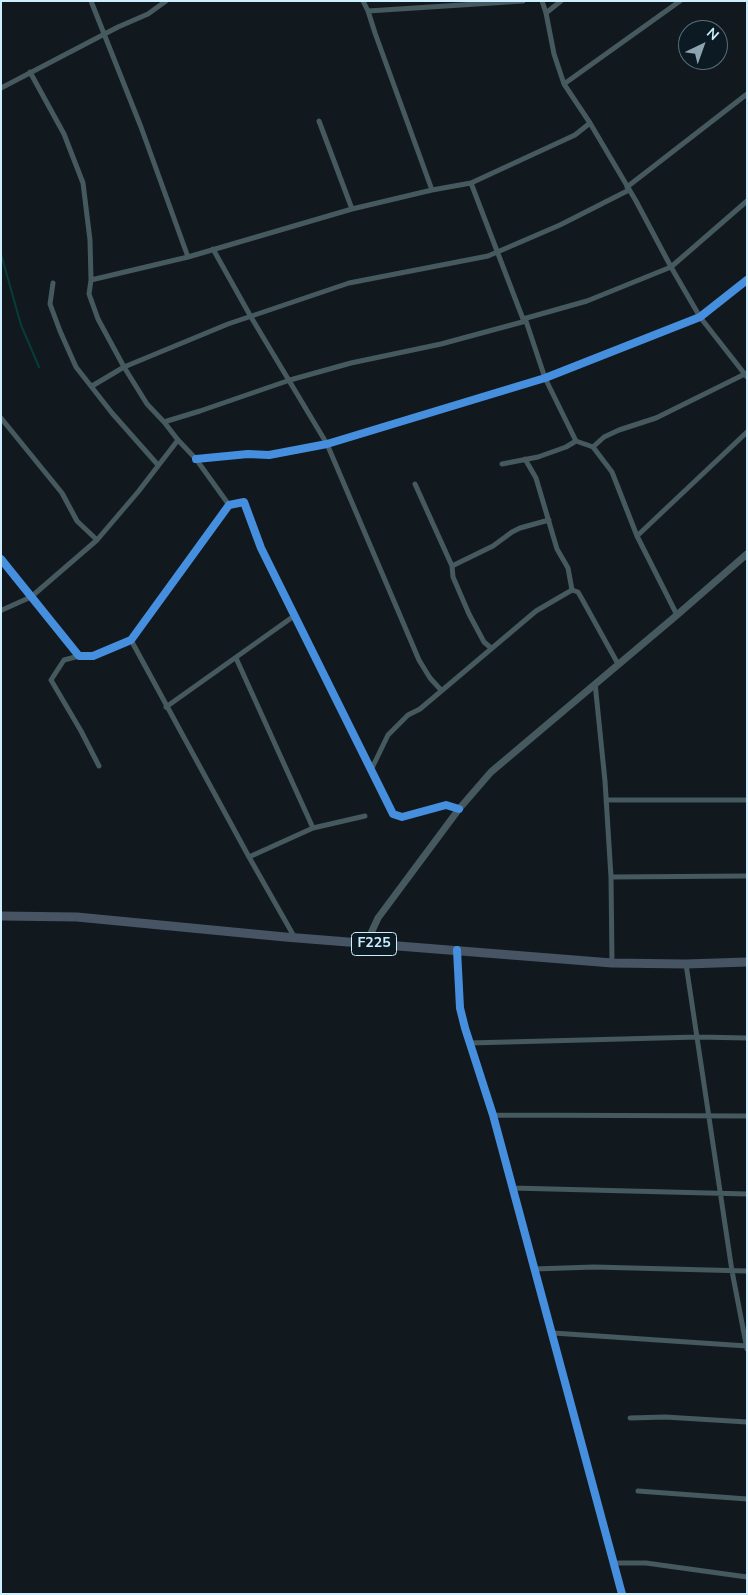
<!DOCTYPE html>
<html>
<head>
<meta charset="utf-8">
<style>
  body { margin:0 }
  #map { position:relative; width:748px; height:1595px; overflow:hidden; background:#11191e; font-family:"Nunito Sans",sans-serif }
  canvas { display:block }
  .frame { position:absolute; inset:0; border:2px solid #ceefff; pointer-events:none }
  .north { position:absolute; left:678px; top:20px; width:50px; height:50px; box-sizing:border-box; background:#0c1a23; border:1px solid #5a6f7b; border-radius:50%; rotate:42deg; font-size:14px; font-weight:700; line-height:20px; text-align:center; color:#ceefff }
  .north::after { content:''; display:block; margin:auto; width:18px; height:22px; background:#8ca4b0; clip-path:polygon(50% 0,100% 100%,50% 72%,0 100%) }
</style>
</head>
<body>
<div id="map">
<canvas width="748" height="1595"></canvas>
<div class="frame"></div>
<div class="north">N</div>
</div>
<script>
const ctx = document.querySelector('canvas').getContext('2d');
ctx.lineJoin = 'round';
const toPath = rows => new Path2D(rows.map(r => 'M' + r).join(''));
function trace(path, color, width, dash) { ctx.strokeStyle = color; ctx.lineWidth = width; ctx.lineCap = dash ? 'butt' : 'round'; ctx.setLineDash(dash || []); ctx.stroke(path); }
function label(font, color, halo, rows, align = 'center') {
  ctx.font = font + ' "Nunito Sans",sans-serif'; ctx.lineWidth = 4; ctx.setLineDash([]); ctx.textBaseline = 'middle'; ctx.strokeStyle = halo; ctx.fillStyle = color; for (const [text, x, y, turn = 0] of rows) {
    ctx.save(); ctx.translate(x, y); ctx.rotate((+turn || 0) * Math.PI / 180); ctx.textAlign = isNaN(turn) ? turn : align; if (halo) ctx.strokeText(text, 0, 0); ctx.fillText(text, 0, 0); ctx.restore();
  }
}
const stream = toPath([
  [1,254,21,325,39,367]
]);
const minor = toPath([
  [91,1,141,127,188,257],
  [363,1,368,11,375,33,432,190],
  [542,1,546,13,554,54,564,84,590,123,636,201,671,267,700,317,747,377],
  [368,11,523,1],
  [546,13,561,1],
  [30,72,64,134,83,183,90,240,91,280,89,294,98,319,124,367,147,404,164,422,178,440,196,459,229,505],
  [564,84,680,1],
  [1,88,118,27,148,14,166,1],
  [319,121,352,209],
  [471,183,523,319,526,321,545,378,576,441,593,447,612,472,637,536,677,615],
  [627,187,747,94],
  [213,249,251,317,327,444,419,660,430,678,441,690],
  [91,280,188,257,352,209,432,190,471,183,575,135,590,123],
  [53,283,50,304,60,331,76,367,112,413,158,465],
  [523,319,587,301,671,267,747,201],
  [92,386,124,367,228,324,349,283,488,256,560,225,629,190],
  [1,418,62,493,77,521,97,540],
  [164,422,200,411,290,380,351,363,441,344,526,321],
  [593,447,604,437,619,430,656,418,747,373],
  [196,459,248,454,269,455,327,444,545,378,700,317,747,280],
  [525,459,536,478,557,549,568,568,572,590],
  [502,464,538,457,566,447,576,441],
  [415,484,452,566,453,577,469,614,484,642,491,648],
  [637,536,747,432],
  [1,559,79,656,93,656,131,640,229,505,244,502,261,548,393,814,402,817,446,805,459,809],
  [452,566,493,546,512,532,520,528,549,520],
  [572,590,578,592,582,599,618,664],
  [2,610,31,597,97,540,138,492,178,440],
  [131,640,249,857,295,938],
  [79,656,64,660,51,680,81,731,99,766],
  [236,658,313,828],
  [595,683,605,781,611,877,612,963],
  [166,707,294,616],
  [372,768,388,735,408,715,420,709,536,611,572,590],
  [606,800,747,800],
  [249,857,313,828,365,816],
  [611,877,747,876],
  [457,950,460,1008,465,1028,493,1115,622,1594],
  [686,964,732,1271,747,1349],
  [469,1043,698,1037,747,1038],
  [493,1115,747,1116],
  [512,1188,747,1194],
  [534,1269,594,1267,747,1271],
  [553,1333,747,1346],
  [630,1418,665,1417,747,1422],
  [638,1491,747,1499],
  [614,1563,646,1563,747,1577]
]);
const tertiary = toPath([
  [366,944,378,918,459,809,491,772,677,615,747,554]
]);
const primary = toPath([
  [1,916,77,917,285,937,612,963,686,964,747,962]
]);
const cycleway = toPath([
  [196,459,248,454,269,455,327,444,545,378,700,317,747,280],
  [1,559,79,656,93,656,131,640,229,505,244,502,261,548,393,814,402,817,446,805,459,809],
  [457,950,460,1008,465,1028,493,1115,622,1594]
]);
const shields = [
  [374,944,45]
];
const shieldNames = [
  ["F225",374,944]
];
trace(stream, '#063e37', 2);
trace(minor, '#45595f', 5);
trace(tertiary, '#45595f', 7);
trace(primary, '#465464', 9);
trace(cycleway, '#468fdf', 8);
for (const [x, y, w] of shields) { const box = new Path2D(); box.roundRect(x - w / 2, y - 11.5, w, 23, 4); ctx.fillStyle = '#0c1a23'; ctx.fill(box); trace(box, '#ceefff', 1); }
label('bold 14px', '#ceefff', null, shieldNames);
</script>
</body>
</html>
